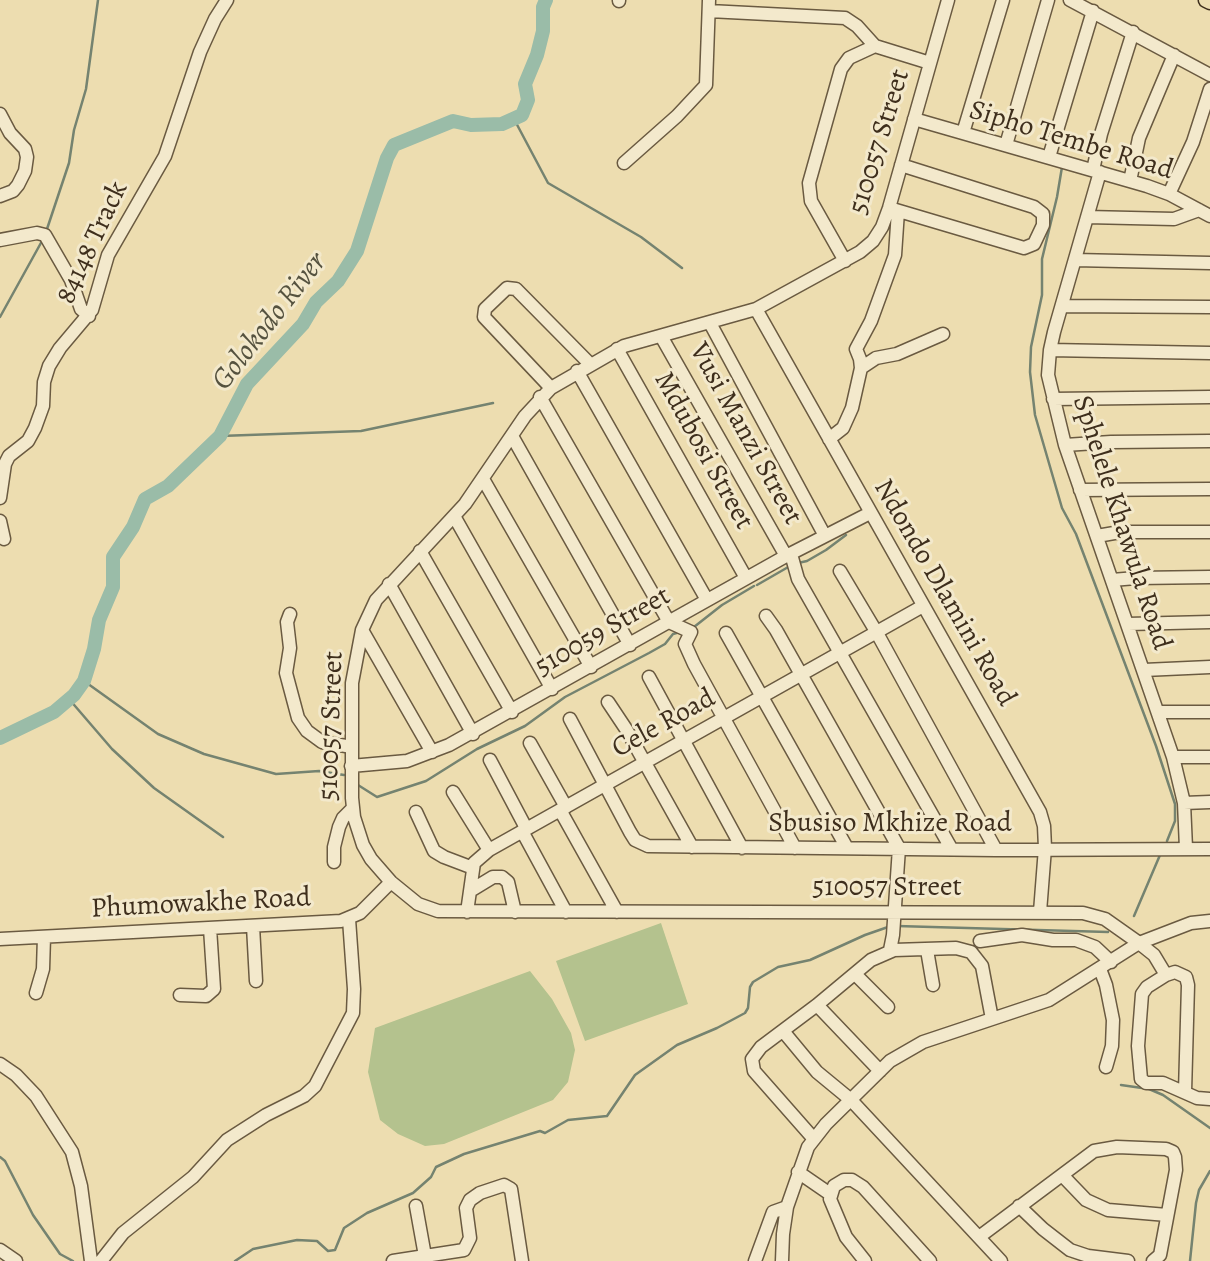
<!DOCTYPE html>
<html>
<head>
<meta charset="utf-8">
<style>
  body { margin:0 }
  canvas { display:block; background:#edddb0 }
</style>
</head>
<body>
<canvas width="1210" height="1261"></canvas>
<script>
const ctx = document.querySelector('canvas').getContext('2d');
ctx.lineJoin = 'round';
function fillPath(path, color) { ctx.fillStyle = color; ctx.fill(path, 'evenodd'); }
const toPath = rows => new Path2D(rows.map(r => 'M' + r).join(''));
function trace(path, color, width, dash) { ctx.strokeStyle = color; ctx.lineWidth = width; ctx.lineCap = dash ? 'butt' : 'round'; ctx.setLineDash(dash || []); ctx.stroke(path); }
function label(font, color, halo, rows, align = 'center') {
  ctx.font = font + ' Alegreya,serif'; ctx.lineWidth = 6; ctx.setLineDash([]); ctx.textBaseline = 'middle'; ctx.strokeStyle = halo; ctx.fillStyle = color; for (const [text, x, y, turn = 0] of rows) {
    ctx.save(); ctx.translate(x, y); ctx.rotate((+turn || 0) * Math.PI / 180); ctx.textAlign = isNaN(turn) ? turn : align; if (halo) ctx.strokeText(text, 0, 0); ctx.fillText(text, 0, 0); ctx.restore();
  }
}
const green = toPath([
  [661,923,688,1004,585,1041,556,961],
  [530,971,552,999,571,1033,575,1050,568,1082,553,1100,444,1144,425,1146,398,1134,380,1120,368,1072,375,1028]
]);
const stream = toPath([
  [514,119,548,183,641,237,682,268],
  [1062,167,1057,197,1042,259,1042,295,1031,347,1030,372,1035,415,1062,508,1076,534,1156,746,1175,804,1175,821,1167,841],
  [46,232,69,163,74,130,86,89,98,0],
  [0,317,42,241],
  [220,436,361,431,493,403],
  [798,563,807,561,826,550,846,535],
  [757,585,790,566],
  [694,627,722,605,754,586],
  [84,681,158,734,204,754,276,774,319,771,344,775],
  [69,699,112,749,154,788,223,837],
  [358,785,377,797,426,781,477,749,525,726,565,697,649,653,665,644,673,634,680,632],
  [1134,916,1160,855],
  [897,926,1108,932],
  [1121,1085,1149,1089,1163,1095,1210,1128],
  [0,1157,5,1161,33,1215,60,1254,73,1261],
  [235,1261,253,1249,297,1240,317,1241,328,1251,335,1250,344,1228,367,1213,413,1193,431,1177,436,1167,464,1154,540,1131,545,1133,568,1120,607,1116,635,1075,677,1045,717,1028,745,1013,748,1008,750,987,753,982,778,967,810,960,865,935,888,927],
  [1190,1261,1196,1203,1199,1190,1210,1171]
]);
const river = toPath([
  [0,738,54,712,74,695,84,681,94,649,99,620,113,587,113,557,133,527,145,499,168,486,220,436,247,384,303,324,316,302,338,281,357,251,387,158,394,145,453,121,471,125,502,124,522,115,528,100,525,84,537,55,543,31,543,7,546,0]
]);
const minor = toPath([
  [948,0,889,208,882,227,873,241,860,252,756,309,624,346,551,388,525,416,465,504,376,600,362,630,352,683,352,798,354,817,363,845,371,859,391,882,418,904,438,911,1083,913,1105,919,1139,943,1154,955,1166,975],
  [1070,0,1210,75],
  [619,1,619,0],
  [709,11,845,18,857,26,875,46,930,63],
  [0,114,10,133,25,149,27,157,25,171,18,185,13,191,0,196],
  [914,119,1147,186,1169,194,1210,216],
  [963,133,1003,0],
  [1006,145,1048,0],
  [1049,157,1093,11],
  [624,163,677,116,706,85,709,0],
  [1093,170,1101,134,1133,32],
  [1100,172,1054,332,1050,350,1048,375,1065,445,1173,757,1184,803,1186,848],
  [1130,181,1139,138,1174,55],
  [1169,194,1193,142,1210,89],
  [889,208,1024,248,1034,244,1043,225,1043,214,1034,207,901,165],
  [1087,217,1174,219,1199,210],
  [0,240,37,233,45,235,71,280,81,309,89,316],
  [1075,260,1210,263],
  [845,261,811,201,809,183,841,69,849,58,875,46],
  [1062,306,1210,307],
  [756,309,1040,812,1044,826,1045,848,1040,912],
  [710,323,825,536],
  [661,336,786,556],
  [617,349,746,578],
  [1050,350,1210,353],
  [861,368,876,358,897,354,943,334],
  [577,371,707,600],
  [551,388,484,317,485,309,507,288,516,289,590,364],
  [540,397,669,622,691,632,685,644,694,664,795,848],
  [1053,399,1210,397],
  [512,436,630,645],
  [829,439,843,428,852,408,861,368,860,359,856,349,871,321,895,255,898,211],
  [1065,445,1111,442,1210,441],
  [483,479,591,667],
  [1080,490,1210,489],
  [0,498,5,464,9,456,28,441,35,428,43,406,44,382,49,366,60,348,92,310,108,255,165,156,200,52,215,19,227,0],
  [454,516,552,689],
  [0,521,4,539],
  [1097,536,1120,532,1210,532],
  [420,551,512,712],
  [791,554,798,579,951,848],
  [840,571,877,633,996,850],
  [1112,580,1136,578,1210,577],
  [389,584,473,734],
  [290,614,287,622,290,648,286,673,298,718,307,731,322,742,352,747],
  [766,616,776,630,899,848,893,935,890,950],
  [1128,624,1210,622],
  [362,630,432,752],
  [726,633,847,848],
  [1144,670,1210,667],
  [649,677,742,848],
  [608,702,626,729,692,847],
  [1158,712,1210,712],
  [570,719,630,832,635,840,648,846,996,850,1210,849],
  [530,743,566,807],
  [1173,757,1210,757],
  [490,760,526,828],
  [351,766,407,761,449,745,786,556,870,513],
  [453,792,489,850],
  [1184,803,1210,802],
  [560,810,617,912],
  [416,812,434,851,444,857,473,868],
  [522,831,566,912],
  [334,862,334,847,339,827,343,818,353,808],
  [470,891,493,877,502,877,508,882,515,912],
  [467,912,474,863,489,850,923,606],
  [253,926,256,981],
  [0,939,341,921,360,913,391,882],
  [980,941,1022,935,1053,940,1076,940,1095,947,1111,962],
  [927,950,933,985],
  [1100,969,1106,985,1113,1020,1112,1046,1106,1067],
  [855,974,888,1007],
  [36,993,43,969,44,937],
  [180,995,206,996,214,989,210,928],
  [817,1005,880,1071],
  [783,1031,817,1072,851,1100,1001,1261],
  [0,1064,16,1075,36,1096,72,1152,81,1186,91,1261],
  [1185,1092,1188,985,1186,977,1175,972,1166,975,1147,987,1142,994,1138,1046,1141,1079,1146,1083,1163,1083,1197,1098,1210,1099],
  [813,1138,754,1071,752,1059,761,1047,817,1005,871,960,894,950,956,948,971,952,982,966,992,1019],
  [798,1172,830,1194],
  [1062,1175,1086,1200,1108,1210,1167,1215],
  [416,1206,425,1256],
  [1019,1206,1043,1229,1070,1250,1088,1256,1128,1261],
  [979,1237,1094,1151,1117,1147,1166,1149,1173,1152,1175,1157,1176,1170,1160,1255,1153,1261],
  [0,1250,16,1261],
  [101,1261,123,1233,193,1177,227,1140,266,1115,304,1096,315,1086,353,1013,354,989,349,919],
  [393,1261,464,1250,470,1238,466,1208,470,1200,480,1193,504,1185,511,1189,522,1261],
  [755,1261,773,1212,787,1207],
  [782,1261,783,1234,787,1207,808,1147,826,1124,890,1061,923,1042,1049,1000,1139,943,1191,923,1210,921],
  [865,1261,846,1237,830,1199,834,1186,844,1180,852,1180,863,1187,930,1261]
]);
const major = toPath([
  [1206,0,1210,2]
]);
const streetNames = [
  ["Sipho Tembe Road",1071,141,17],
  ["510057 Street",880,142,-73],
  ["84148 Track",93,243,-65],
  ["Vusi Manzi Street",745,434,61],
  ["Mdubosi Street",703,451,61],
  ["Sphelele Khawula Road",1121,523,72],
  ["Ndondo Dlamini Road",944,593,60],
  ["510059 Street",603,632,-30],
  ["Cele Road",664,724,-29],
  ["510057 Street",332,726,-88],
  ["Sbusiso Mkhize Road",890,824],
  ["510057 Street",887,888],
  ["Phumowakhe Road",201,904,-3]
];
const waterNames = [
  ["Golokodo River",270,322,-52]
];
fillPath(green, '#b4c28e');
trace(stream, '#758370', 2.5);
trace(river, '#9abca8', 14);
trace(minor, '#6a5a41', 15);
trace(major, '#3e2e1c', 17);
trace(minor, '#f3e9cc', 12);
trace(major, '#edddb0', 14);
label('28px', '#3e2e1c', '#f3e9cc', streetNames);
label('italic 30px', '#55523f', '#f3e9cc', waterNames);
</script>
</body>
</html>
